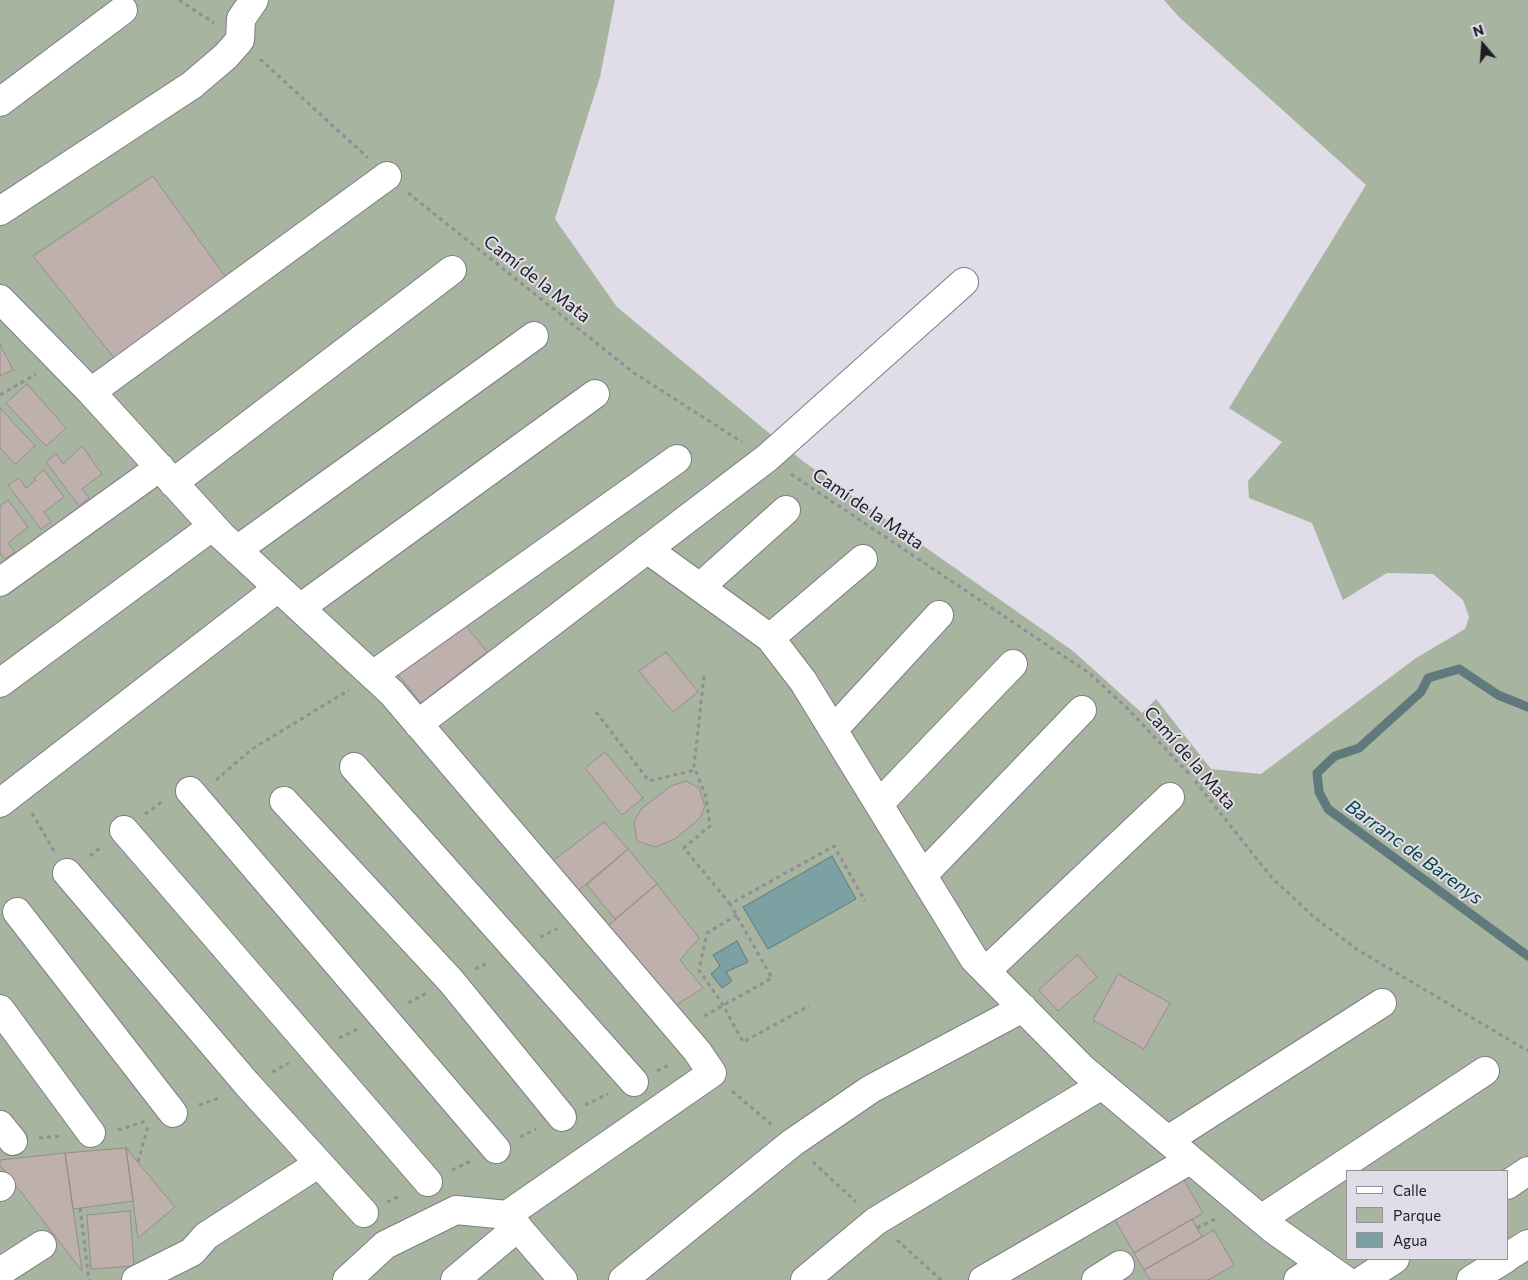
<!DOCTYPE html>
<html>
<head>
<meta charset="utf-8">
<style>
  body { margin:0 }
  #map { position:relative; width:1528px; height:1280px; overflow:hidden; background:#e0dde9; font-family:Commissioner,sans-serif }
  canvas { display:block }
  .legend { position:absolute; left:1346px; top:1170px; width:162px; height:90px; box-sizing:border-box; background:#e0dde9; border:1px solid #929099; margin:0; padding:6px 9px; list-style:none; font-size:15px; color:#1e1d22 }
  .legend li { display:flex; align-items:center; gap:10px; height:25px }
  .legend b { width:25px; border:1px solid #929099 }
  .north { position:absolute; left:1458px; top:20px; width:50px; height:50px; -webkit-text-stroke:4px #e0dde9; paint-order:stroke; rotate:342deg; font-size:14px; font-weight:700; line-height:20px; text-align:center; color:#1e1d22 }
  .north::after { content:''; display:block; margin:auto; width:18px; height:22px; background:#1e1d22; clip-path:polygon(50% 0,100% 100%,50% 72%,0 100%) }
</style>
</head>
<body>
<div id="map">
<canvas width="1528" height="1280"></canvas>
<ul class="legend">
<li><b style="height:6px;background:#fff"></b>Calle</li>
<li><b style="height:14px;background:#a7b49f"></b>Parque</li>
<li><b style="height:14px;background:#7ca1a2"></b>Agua</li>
</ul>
<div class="north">N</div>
</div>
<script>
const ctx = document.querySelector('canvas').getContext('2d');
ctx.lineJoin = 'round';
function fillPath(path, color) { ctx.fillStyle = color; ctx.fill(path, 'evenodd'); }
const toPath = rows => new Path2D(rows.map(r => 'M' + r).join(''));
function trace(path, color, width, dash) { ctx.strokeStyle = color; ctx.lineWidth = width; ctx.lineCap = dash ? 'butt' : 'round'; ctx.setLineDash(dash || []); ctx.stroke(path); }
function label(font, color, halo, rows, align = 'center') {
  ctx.font = font + ' Commissioner,sans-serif'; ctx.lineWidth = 4; ctx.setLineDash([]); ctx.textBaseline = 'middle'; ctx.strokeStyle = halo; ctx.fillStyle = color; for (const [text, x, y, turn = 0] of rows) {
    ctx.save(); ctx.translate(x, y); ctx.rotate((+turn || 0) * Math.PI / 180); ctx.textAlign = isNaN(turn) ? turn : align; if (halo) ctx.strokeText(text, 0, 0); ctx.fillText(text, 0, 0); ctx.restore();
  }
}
const green = toPath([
  [0,0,615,0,600,77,555,219,617,307,804,462,1073,651,1142,713,1156,699,1211,769,1261,774,1416,658,1465,629,1469,617,1463,600,1433,574,1387,573,1343,600,1312,523,1249,498,1248,481,1282,442,1229,408,1366,185,1179,17,1164,0,1528,0,1528,1280,0,1280],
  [1347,1171,1507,1171,1507,1259,1347,1259]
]);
const water = toPath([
  [832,856,856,899,768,949,743,907,832,856],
  [737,941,748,962,726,972,732,981,722,988,711,974,720,966,713,955,737,941]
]);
const stream = toPath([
  [1528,707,1498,695,1459,669,1428,678,1421,692,1359,748,1335,756,1317,773,1319,792,1328,809,1528,956]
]);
const building = toPath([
  [153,176,227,279,115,359,33,256,153,176],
  [0,344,13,370,0,376,0,344],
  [27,384,66,428,46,446,6,403,27,384],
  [0,408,35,446,15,464,0,448,0,408],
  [82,446,102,474,82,489,89,498,79,506,46,462,56,454,63,464,82,446],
  [44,470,64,497,44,512,51,522,41,529,8,485,19,478,26,488,36,480,34,478,44,470],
  [8,500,28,527,8,543,15,552,5,559,0,553,0,506,8,500],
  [462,621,487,652,421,703,396,672,462,621],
  [666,652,698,692,673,712,639,671,666,652],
  [605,752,643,798,622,815,585,768,605,752],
  [686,781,699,788,705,806,700,818,675,839,655,847,637,841,634,823,641,809,671,786,686,781],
  [604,822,628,849,575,893,550,863,604,822],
  [628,849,657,884,615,919,587,885,628,849],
  [657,884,699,938,680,960,703,988,676,1005,608,926,657,884],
  [1077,955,1097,977,1058,1011,1039,990,1077,955],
  [1118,974,1170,1003,1144,1049,1093,1020,1118,974],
  [126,1148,133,1201,73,1209,65,1153,126,1148],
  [126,1148,175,1207,138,1238,133,1201,126,1148],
  [65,1153,82,1271,0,1165,0,1160,65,1153],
  [1184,1180,1203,1213,1134,1253,1115,1220,1184,1180],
  [130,1211,134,1266,91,1269,87,1215,130,1211],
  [1192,1219,1202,1237,1144,1270,1134,1253,1192,1219],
  [1214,1230,1234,1265,1208,1280,1150,1280,1144,1270,1214,1230]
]);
const path = toPath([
  [179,0,214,23],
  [260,59,368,158],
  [408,193,634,373,742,442],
  [0,395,36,374],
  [791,474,1089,673,1128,709,1191,776],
  [704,676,694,766,706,797,710,826,684,848,730,904],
  [596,712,649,781,695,770],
  [216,780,252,749,349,690],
  [1195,781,1272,878,1314,917,1358,950,1528,1051],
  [32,813,54,851],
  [145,814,164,800],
  [90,856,102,846],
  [737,915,707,933,699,970,723,1005,743,1042,809,1006],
  [540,937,557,929],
  [475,969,490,962],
  [408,1003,427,993],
  [704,1016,772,978,730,904,834,846,865,901],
  [339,1038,358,1029],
  [657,1071,671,1064],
  [272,1072,289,1063],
  [732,1091,771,1124],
  [199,1105,222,1097],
  [585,1105,608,1094],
  [118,1130,146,1121],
  [520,1137,536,1129],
  [39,1138,60,1136],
  [138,1162,148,1126],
  [813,1162,856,1202],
  [452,1170,471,1161],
  [387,1202,402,1195],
  [80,1208,89,1280],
  [1197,1228,1217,1218],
  [897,1240,941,1280]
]);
const minor = toPath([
  [0,102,123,10],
  [0,211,192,85,226,56,240,40,241,19,254,0],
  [0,299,91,392,222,536,392,693,697,1051,712,1073,507,1215,563,1280],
  [91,392,387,176],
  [173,483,452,270],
  [647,549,770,638,803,681,974,959,1083,1069,1273,1229,1345,1280],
  [237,550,534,336],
  [0,582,160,467],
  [700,587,786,510],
  [300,608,595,394],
  [770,638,863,559],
  [373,675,677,459],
  [0,683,213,526],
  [418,724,767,458,964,282],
  [833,730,939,615],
  [354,767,634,1082],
  [190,791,496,1149],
  [284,801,451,981,562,1117],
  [0,803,278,588],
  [879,804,1013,664],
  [124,830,428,1182],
  [67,873,247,1084,364,1213],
  [923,875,1082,710],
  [17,912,173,1113],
  [986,971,1170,797],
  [0,1009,91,1133],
  [0,1125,13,1141],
  [1168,1140,1382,1003],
  [1507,1185,1528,1171],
  [0,1187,1,1186],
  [1261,1219,1485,1071],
  [1507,1257,1528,1244],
  [0,1272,42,1245],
  [136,1280,192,1252,206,1236,318,1164],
  [347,1280,385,1245,456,1210,507,1215],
  [455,1280,518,1227],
  [623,1280,792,1143,871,1089,1023,1008],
  [805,1280,876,1221,1102,1085],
  [983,1280,1190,1160],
  [1096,1280,1120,1265],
  [1298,1280,1323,1264],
  [1363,1280,1395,1259],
  [1471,1280,1505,1259]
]);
const streetNames = [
  ["Camí de la Mata",537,279,38],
  ["Camí de la Mata",868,509,34],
  ["Camí de la Mata",1190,758,49]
];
const waterNames = [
  ["Barranc de Barenys",1414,852,36]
];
fillPath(green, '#a7b49f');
fillPath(water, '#7ca1a2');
trace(water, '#60797c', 1);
trace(stream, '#60797c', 9);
fillPath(building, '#beb1ad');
trace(building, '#998c88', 1);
trace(minor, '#7f7c87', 30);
trace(path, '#908e97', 3, [4, 4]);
trace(minor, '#fff', 28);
label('18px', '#1e1d22', '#e0dde9', streetNames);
label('italic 19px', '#0b4648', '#e0dde9', waterNames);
</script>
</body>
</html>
